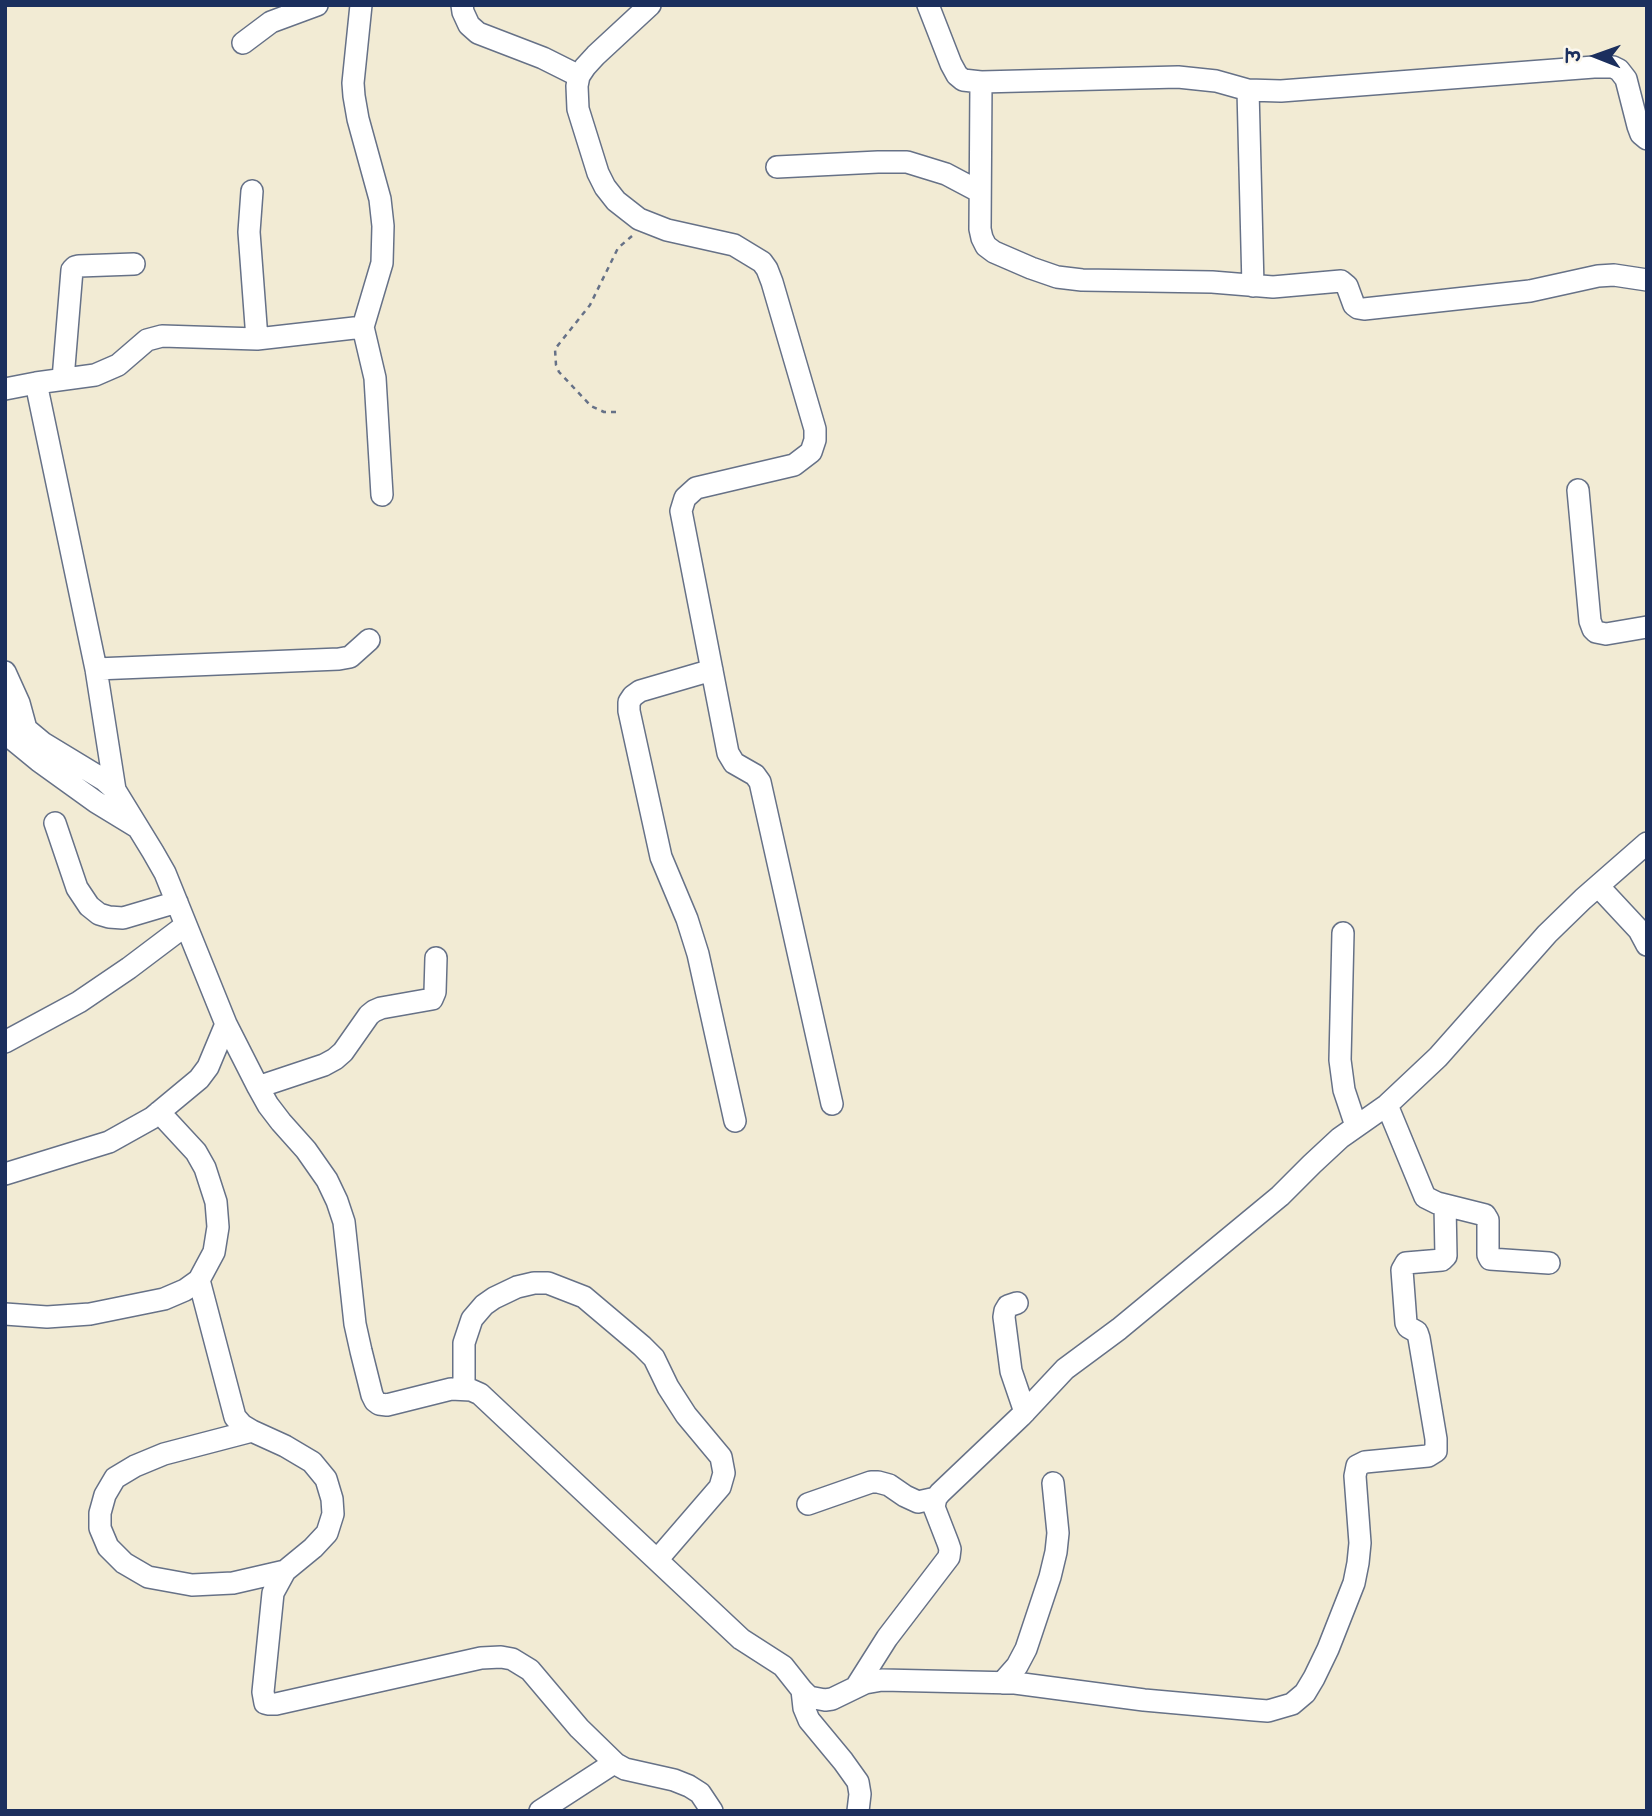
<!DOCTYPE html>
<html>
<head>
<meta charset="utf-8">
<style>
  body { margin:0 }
  #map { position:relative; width:1652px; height:1816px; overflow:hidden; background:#f2ebd4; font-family:"Architects Daughter","Playpen Sans Deva",sans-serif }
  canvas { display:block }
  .frame { position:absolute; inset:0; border:7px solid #1b2f5e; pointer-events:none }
  .north { position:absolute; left:1561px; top:21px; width:70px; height:70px; -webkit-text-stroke:5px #fbf7ec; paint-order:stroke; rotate:271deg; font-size:19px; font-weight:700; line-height:28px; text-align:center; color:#1b2f5e }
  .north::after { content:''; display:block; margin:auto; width:24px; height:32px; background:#1b2f5e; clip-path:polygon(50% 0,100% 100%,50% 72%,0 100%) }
</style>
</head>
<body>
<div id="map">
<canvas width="1652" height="1816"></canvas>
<div class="frame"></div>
<div class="north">उ</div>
</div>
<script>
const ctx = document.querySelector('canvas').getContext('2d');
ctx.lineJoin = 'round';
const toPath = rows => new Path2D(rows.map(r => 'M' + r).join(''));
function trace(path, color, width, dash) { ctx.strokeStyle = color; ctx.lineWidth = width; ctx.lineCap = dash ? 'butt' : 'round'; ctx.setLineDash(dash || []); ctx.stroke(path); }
const path = toPath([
  [616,412,604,412,591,406,559,372,556,365,555,349,590,305,618,248,632,236]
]);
const minor = toPath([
  [361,5,353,83,354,96,358,119,380,199,383,226,382,263,363,327,375,378,382,495],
  [462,5,463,12,469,25,478,33,543,58,579,76],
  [650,5,596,55,585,67,579,76,577,86,578,109,598,173,605,187,616,201,639,219,667,230,734,245,762,262,767,269,772,282,815,429,815,440,811,452,794,465,696,488,685,498,681,511,728,753,734,763,755,775,760,782,832,1104],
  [928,5,951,64,957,75,963,80,981,82,1178,77,1216,81,1248,90,1281,91,1594,67,1613,67,1619,70,1626,79,1638,126,1641,134,1647,139],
  [243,43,271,22,317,5],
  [981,82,980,229,982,238,986,246,994,252,1031,268,1057,277,1082,280,1212,282,1273,287,1341,281,1347,286,1354,305,1358,308,1364,309,1530,291,1598,276,1614,275,1647,280],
  [1248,90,1253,286],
  [777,167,878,162,907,162,946,174,980,192],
  [252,191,249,232,257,339],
  [63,379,72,270,75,267,79,266,134,264],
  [36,383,96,669,115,790],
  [5,389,36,383,95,375,118,365,147,340,162,336,257,339,363,327],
  [1578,490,1590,621,1593,629,1596,632,1606,634,1647,627],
  [96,669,339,659,350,657,369,640],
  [712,670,640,691,633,696,629,702,629,711,661,857,687,919,698,954,735,1121],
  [5,672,19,703,25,725],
  [5,707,25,728,43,743,104,780,115,790,153,852,165,873,226,1024,258,1087,268,1105,281,1122,306,1150,327,1180,337,1201,344,1222,355,1324,361,1351,372,1395,375,1401,379,1404,387,1405,451,1389,471,1390,480,1394,741,1639,783,1666,802,1690,809,1697,825,1700,832,1699,865,1683,882,1680,1015,1683,1144,1700,1255,1710,1268,1711,1292,1704,1305,1693,1314,1678,1328,1649,1354,1583,1358,1563,1360,1543,1355,1476,1357,1466,1365,1462,1428,1456,1436,1451,1436,1439,1419,1338,1417,1332,1408,1327,1406,1323,1402,1270,1406,1263,1442,1260,1446,1256,1445,1205],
  [5,733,39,761,96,802,137,827],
  [55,823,77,888,89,906,99,914,109,917,123,918,177,902],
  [1598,886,1639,930,1647,945],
  [1343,933,1340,1060,1344,1090,1356,1126],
  [5,1042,79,1002,129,968,186,925],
  [258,1087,324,1065,335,1059,343,1052,369,1015,374,1011,381,1008,432,999,435,992,436,958],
  [1387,1105,1425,1197,1437,1203,1485,1215,1488,1220,1488,1255,1490,1259,1549,1263],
  [5,1174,109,1142,152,1118,199,1079,208,1067,226,1024],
  [199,1280,235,1417,242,1425,252,1431,285,1446,312,1462,326,1479,332,1499,333,1514,327,1533,313,1548,285,1571,273,1593,263,1692,265,1703,269,1704,276,1704,481,1658,501,1657,512,1659,530,1670,579,1728,616,1764,625,1769,674,1780,689,1786,700,1793,712,1811],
  [1017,1303,1008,1306,1005,1311,1004,1317,1011,1371,1025,1412],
  [5,1314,47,1317,90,1314,164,1299,185,1290,199,1280,214,1252,218,1227,216,1202,205,1168,196,1152,159,1112],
  [464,1389,464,1343,472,1319,484,1305,494,1298,517,1287,534,1283,548,1283,584,1297,642,1346,654,1358,668,1387,686,1415,721,1457,724,1473,720,1487,657,1560],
  [252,1431,164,1454,135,1466,115,1478,105,1495,100,1513,100,1528,108,1547,124,1563,148,1577,192,1585,233,1583,285,1571],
  [808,1504,871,1482,878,1482,889,1485,905,1496,918,1502,936,1498],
  [1002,1683,1017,1666,1026,1649,1050,1577,1056,1552,1058,1533,1053,1483],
  [856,1687,887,1638,949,1557,950,1549,948,1543,934,1507,936,1498,940,1493,1021,1416,1065,1369,1119,1329,1280,1196,1312,1164,1340,1138,1387,1105,1438,1057,1547,934,1583,899,1647,843],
  [802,1690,804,1708,809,1720,843,1761,858,1782,860,1794,858,1811],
  [540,1811,614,1763]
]);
trace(minor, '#667187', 24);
trace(path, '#667187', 2.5, [5, 5]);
trace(minor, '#fff', 21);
</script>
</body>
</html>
